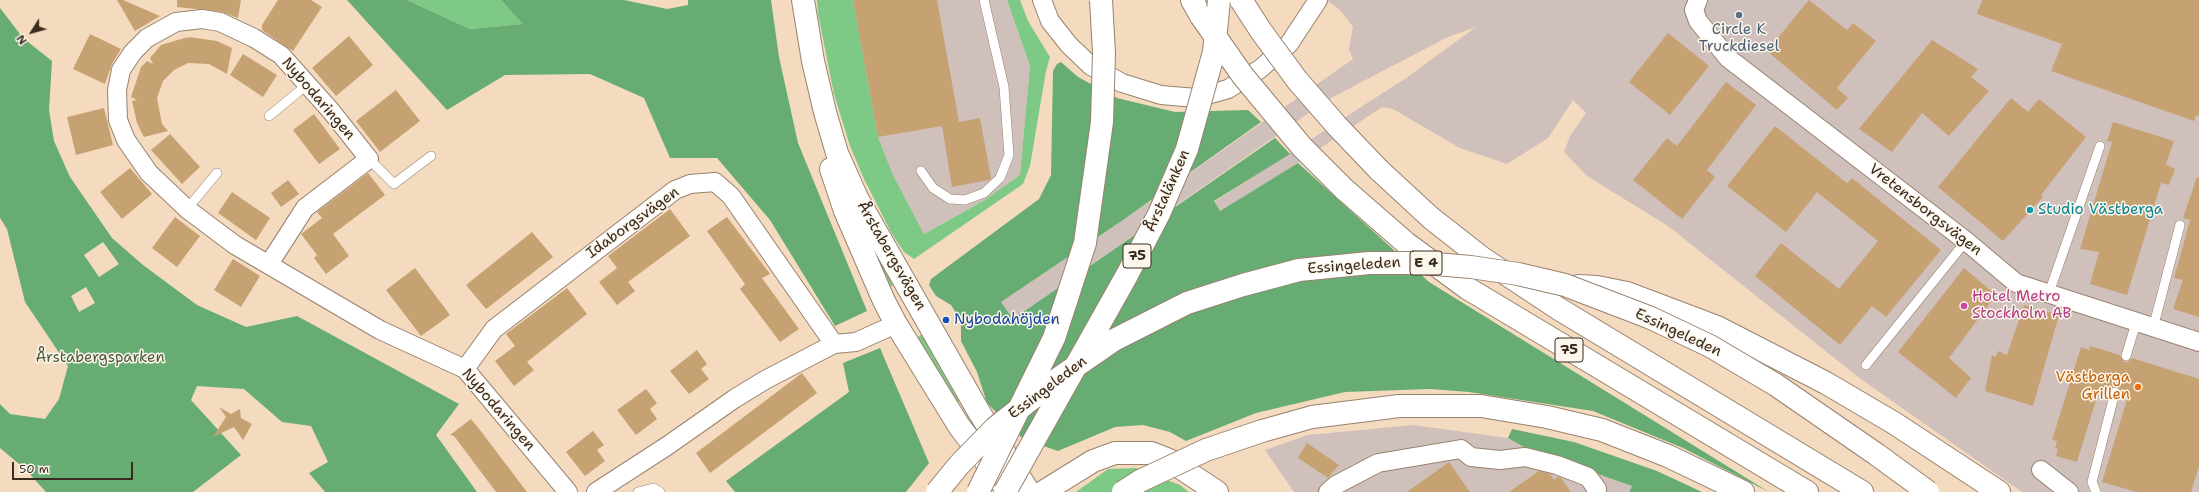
<!DOCTYPE html>
<html>
<head>
<meta charset="utf-8">
<style>
  body { margin:0 }
  #map { position:relative; width:2199px; height:492px; overflow:hidden; background:#f4dbbf; font-family:"Shantell Sans",sans-serif }
  canvas { display:block }
  .north { position:absolute; left:12px; top:12px; width:40px; height:40px; -webkit-text-stroke:3px #fbf7ec; paint-order:stroke; rotate:233deg; font-size:11px; font-weight:700; line-height:16px; text-align:center; color:#3b2a1e }
  .north::after { content:''; display:block; margin:auto; width:14px; height:18px; background:#3b2a1e; clip-path:polygon(50% 0,100% 100%,50% 72%,0 100%) }
  .scale { position:absolute; left:12px; top:462px; width:121px; height:18px; box-sizing:border-box; border:2px solid #3b2a1e; border-top:0; padding-left:5px; font-size:12px; line-height:14px; white-space:nowrap; color:#3b2a1e; -webkit-text-stroke:3px #fbf7ec; paint-order:stroke }
</style>
</head>
<body>
<div id="map">
<canvas width="2199" height="492"></canvas>
<div class="north">N</div>
<div class="scale">50 m</div>
</div>
<script>
const ctx = document.querySelector('canvas').getContext('2d');
ctx.lineJoin = 'round';
function fillPath(path, color) { ctx.fillStyle = color; ctx.fill(path, 'evenodd'); }
const toPath = rows => new Path2D(rows.map(r => 'M' + r).join(''));
function trace(path, color, width, dash) { ctx.strokeStyle = color; ctx.lineWidth = width; ctx.lineCap = dash ? 'butt' : 'round'; ctx.setLineDash(dash || []); ctx.stroke(path); }
function label(font, color, halo, rows, align = 'center') {
  ctx.font = font + ' "Shantell Sans",sans-serif'; ctx.lineWidth = 3; ctx.setLineDash([]); ctx.textBaseline = 'middle'; ctx.strokeStyle = halo; ctx.fillStyle = color; for (const [text, x, y, turn = 0] of rows) {
    ctx.save(); ctx.translate(x, y); ctx.rotate((+turn || 0) * Math.PI / 180); ctx.textAlign = isNaN(turn) ? turn : align; if (halo) ctx.strokeText(text, 0, 0); ctx.fillText(text, 0, 0); ctx.restore();
  }
}
const industrial = toPath([
  [853,0,1007,0,1030,66,1020,175,983,201,924,234,893,175,878,137],
  [1326,0,2199,0,2199,492,2022,492,1862,380,1668,226,1587,176,1564,152,1570,136,1586,113,1573,100,1548,138,1507,164,1460,148,1393,109,1382,107,1298,163,1220,211,1214,202,1406,78,1476,27,1448,37,1329,99,1013,319,1001,302,1123,220,1353,59,1349,50,1353,27,1340,10],
  [1413,425,1508,438,1529,450,1632,486,1629,492,1294,492,1265,450,1308,435]
]);
const green = toPath([
  [407,0,501,0,524,24,470,29],
  [817,0,853,0,878,137,893,175,924,234,983,201,1020,175,1030,66,1007,0,1020,0,1028,21,1050,57,1046,71,1030,166,1023,184,914,259,904,252,892,234,864,179,850,146,834,94,818,14],
  [863,226,894,285,889,287],
  [925,331,933,346,941,369,959,401,957,404,916,339],
  [1136,468,1180,485,1189,492,1076,492,1108,469]
]);
const forest = toPath([
  [347,0,407,0,470,29,523,24,501,0,624,0,667,9,688,5,688,0,771,0,779,57,798,143,867,311,835,326,770,220,717,158,670,158,644,98,590,74,505,75,447,110],
  [0,8,23,38,52,61,49,110,54,141,70,177,112,238,143,265,197,305,246,327,297,316,459,404,436,435,477,492,325,492,309,473,328,462,311,426,282,422,244,389,197,386,191,400,241,455,193,492,46,492,25,469,0,448,0,404,10,414,45,419,59,399,68,366,25,302,7,229,0,218],
  [103,242,119,264,99,277,84,255],
  [86,287,95,303,79,312,71,296],
  [1061,62,1078,77,1117,98,1175,112,1248,110,1261,122,1123,220,1001,302,1013,319,1275,138,1290,154,1214,201,1220,211,1298,163,1429,282,1769,492,1683,448,1593,411,1469,392,1430,389,1345,392,1256,413,1186,441,1170,432,1143,425,1115,427,1058,451,1023,439,987,403,977,372,961,341,961,326,959,318,951,305,936,296,929,285,931,279,1039,199,1051,175,1053,71,1057,64],
  [880,348,929,463,906,492,735,492,726,481,849,392,843,363],
  [1512,429,1574,442,1657,471,1702,492,1629,492,1632,486,1529,450,1508,438]
]);
const building = toPath([
  [117,0,123,0,160,16,135,31],
  [177,0,241,0,238,18,222,12,177,7],
  [278,0,311,0,322,7,293,51,262,30,262,25],
  [853,0,937,0,959,122,980,118,991,178,989,180,952,187,942,126,878,137],
  [1809,0,1847,30,1853,23,1876,41,1837,88,1848,98,1837,110,1767,51],
  [1982,0,2199,0,2199,116,2196,115,2194,121,2051,71,2062,44,1977,14],
  [1668,33,1709,66,1670,115,1629,82],
  [90,34,121,49,112,64,105,84,73,69],
  [349,36,373,65,336,96,312,68],
  [188,37,189,39,189,37,217,41,232,48,227,74,209,64,188,63,174,70,163,81,157,98,162,124,168,131,144,137,137,123,132,101,137,100,131,97,141,67,147,61,153,64,150,58,161,45],
  [1932,40,1978,69,1971,77,1989,91,1949,136,1922,113,1892,152,1859,129],
  [243,54,277,75,263,97,230,75],
  [1726,82,1756,105,1707,170,1715,177,1682,219,1633,180,1667,138,1677,146],
  [396,90,420,121,380,152,356,121],
  [2011,98,2028,112,2039,99,2086,137,2041,195,2043,197,2003,241,1938,187],
  [104,108,113,145,76,155,67,117],
  [314,114,340,149,319,164,293,130],
  [2113,122,2174,141,2166,164,2175,169,2169,185,2161,183,2127,295,2090,284,2099,252,2080,249,2112,142,2107,141],
  [1775,126,1847,183,1852,178,1941,250,1886,317,1872,306,1840,345,1755,276,1781,243,1839,289,1878,241,1817,192,1786,232,1727,186],
  [170,134,200,167,182,184,151,150],
  [130,168,152,194,122,219,100,192],
  [368,173,385,195,333,234,349,256,326,274,314,258,317,255,301,234,322,218,317,212],
  [2197,177,2199,178,2199,317,2173,309,2183,280,2174,278,2190,220,2183,218],
  [288,180,299,194,281,207,271,193],
  [232,192,270,218,256,240,218,213],
  [670,209,690,236,628,282,635,291,617,305,599,282,617,268,608,256],
  [175,217,200,236,177,267,152,248],
  [727,217,770,274,762,278,799,329,780,342,740,289,745,284,707,231],
  [532,232,553,257,486,309,466,285],
  [233,259,260,276,241,307,214,290],
  [415,268,450,315,421,336,386,290],
  [1964,268,1996,295,1949,358,1971,378,1956,398,1898,352],
  [567,288,587,314,527,362,534,370,514,386,495,361,515,346,506,334],
  [2024,305,2059,315,2033,406,1985,391,1992,355,1996,357,1998,351,2007,355],
  [2090,346,2120,355,2124,362,2128,362,2132,358,2199,379,2199,466,2191,492,2136,492,2102,482,2128,396,2121,394,2121,390,2117,386,2113,386,2109,390,2100,387,2077,462,2056,456,2058,449,2055,448,2057,441,2052,440,2081,347,2089,350],
  [697,350,707,364,701,369,709,379,689,394,670,371],
  [802,373,817,393,710,473,696,453],
  [646,389,657,403,650,409,657,419,636,435,617,410],
  [219,407,231,414,240,409,241,418,252,424,243,440,234,427,213,437,226,417],
  [471,419,483,434,527,492,496,492,454,436,450,435],
  [593,431,604,445,597,450,605,461,585,476,566,452],
  [1307,443,1339,465,1328,478,1298,458],
  [1449,462,1470,492,1407,492],
  [1539,471,1550,474,1554,480,1558,477,1561,478,1571,492,1509,492]
]);
const lane = toPath([
  [269,116,308,84],
  [369,159,394,184,431,156],
  [921,171,933,188,950,199,965,200,984,193,1000,178,1009,155,1004,87,984,0],
  [187,209,217,173],
  [2049,293,2100,146],
  [2153,328,2180,225],
  [2126,356,2136,323],
  [1866,365,1966,241],
  [638,492,653,488,660,492],
  [2096,492,2092,482,2115,392]
]);
const street = toPath([
  [1042,0,1050,21,1069,45,1091,66,1122,83,1161,95,1196,98,1228,89,1260,69,1289,44,1318,0],
  [1698,0,1694,10,1698,21,1728,58,1966,241,2016,283,2199,342],
  [269,264,305,208,369,159,331,111,281,55,254,38,220,22,202,19,176,22,147,38,133,52,121,70,117,90,118,120,126,140,149,173,187,209,235,245,380,330,465,369,568,492],
  [465,369,494,329,675,190,690,184,715,182,731,196,834,344],
  [2041,470,2069,492],
  [596,492,667,446,734,399,765,380,834,344,856,342,896,324],
  [1328,492,1336,485,1378,463,1461,449,1471,457,1500,460,1525,457,1557,465,1588,477,1597,489,1596,492]
]);
const secondary = toPath([
  [803,0,813,61,825,112,837,153,857,198,979,412,1029,492],
  [831,169,845,211,884,301,896,324,959,426,1009,492],
  [1043,492,1093,461,1115,453,1151,453,1169,460,1217,492]
]);
const highway = toPath([
  [1192,0,1201,16],
  [1379,170,1431,218,1482,258,1559,309,1862,492],
  [1344,189,1406,243,1467,288,1807,492],
  [1578,286,1597,287,1627,293,1717,327,1826,383,1894,423,1999,492],
  [1312,417,1399,406,1481,406,1547,417,1602,430,1668,456,1743,492]
]);
const highwayBridge = toPath([
  [1241,0,1261,31,1297,80,1337,126,1379,170],
  [1201,16,1243,76,1302,147,1344,189],
  [937,492,959,465,995,428,1053,382,1114,340,1187,303,1243,285,1299,270,1369,263,1423,263,1471,267,1518,274,1565,285,1651,318,1710,346,1776,385,1876,454,1928,492],
  [978,492,1054,338,1085,243,1102,122,1104,53,1101,0],
  [1005,492,1127,275,1159,214,1187,149,1214,52,1219,0],
  [1123,492,1140,481,1206,450,1262,431,1312,417]
]);
const markers = [
  [1739,15,4,"#5c6f8a"],
  [2030,210,4,"#0f9aa8"],
  [1964,306,4,"#d1479c"],
  [946,320,4,"#1a4fb4"],
  [2138,387,4,"#e8710a"]
];
const shields = [
  [1137,256,28],
  [1426,263,32],
  [1569,350,28]
];
const shieldNames = [
  ["75",1137,256],
  ["E 4",1426,263],
  ["75",1569,350]
];
const serviceNames = [
  ["Circle K",1739,30],
  ["Truckdiesel",1739,47]
];
const streetNames = [
  ["Nybodaringen",318,99,49],
  ["Årstalänken",1168,191,-66],
  ["Vretensborgsvägen",1925,210,38],
  ["Idaborgsvägen",633,223,-36],
  ["Årstabergsvägen",891,256,60],
  ["Essingeleden",1354,266,-4],
  ["Essingeleden",1678,333,25],
  ["Essingeleden",1048,388,-37],
  ["Nybodaringen",498,410,49]
];
const cultureNames = [
  ["Studio Västberga",2038,210]
];
const hotelNames = [
  ["Hotel Metro",1972,297],
  ["Stockholm AB",1972,314]
];
const transitNames = [
  ["Nybodahöjden",954,320]
];
const parkNames = [
  ["Årstabergsparken",100,358]
];
const foodNames = [
  ["Västberga",2130,378],
  ["Grillen",2130,395]
];
fillPath(industrial, '#d0c0bc');
fillPath(green, '#7fc986');
fillPath(forest, '#67ad73');
fillPath(building, '#c6a273');
trace(lane, '#98826e', 10);
trace(street, '#98826e', 20);
trace(secondary, '#98826e', 24);
trace(highway, '#98826e', 24);
trace(lane, '#fff', 9);
trace(street, '#fff', 18);
trace(secondary, '#fff', 22);
trace(highway, '#fff', 22);
trace(highwayBridge, '#98826e', 24, []);
trace(highwayBridge, '#fff', 22);
for (const [x, y, r, color] of markers) { const dot = new Path2D(); dot.arc(x, y, r, 0, 2 * Math.PI); ctx.fillStyle = color; ctx.fill(dot); trace(dot, '#fbf7ec', 1.5); }
for (const [x, y, w] of shields) { const box = new Path2D(); box.roundRect(x - w / 2, y - 12, w, 24, 3); ctx.fillStyle = '#fbf7ec'; ctx.fill(box); trace(box, '#3b2a1e', 1); }
label('bold 14px', '#3b2a1e', null, shieldNames);
label('15px', '#4e5e75', '#fbf7ec', serviceNames);
label('15px', '#3b2a1e', '#fbf7ec', streetNames);
label('15px', '#0d838f', '#fbf7ec', cultureNames, 'left');
label('15px', '#b23c85', '#fbf7ec', hotelNames, 'left');
label('15px', '#164399', '#fbf7ec', transitNames, 'left');
label('15px', '#4f5a3d', '#fbf7ec', parkNames);
label('15px', '#c56008', '#fbf7ec', foodNames, 'right');
</script>
</body>
</html>
